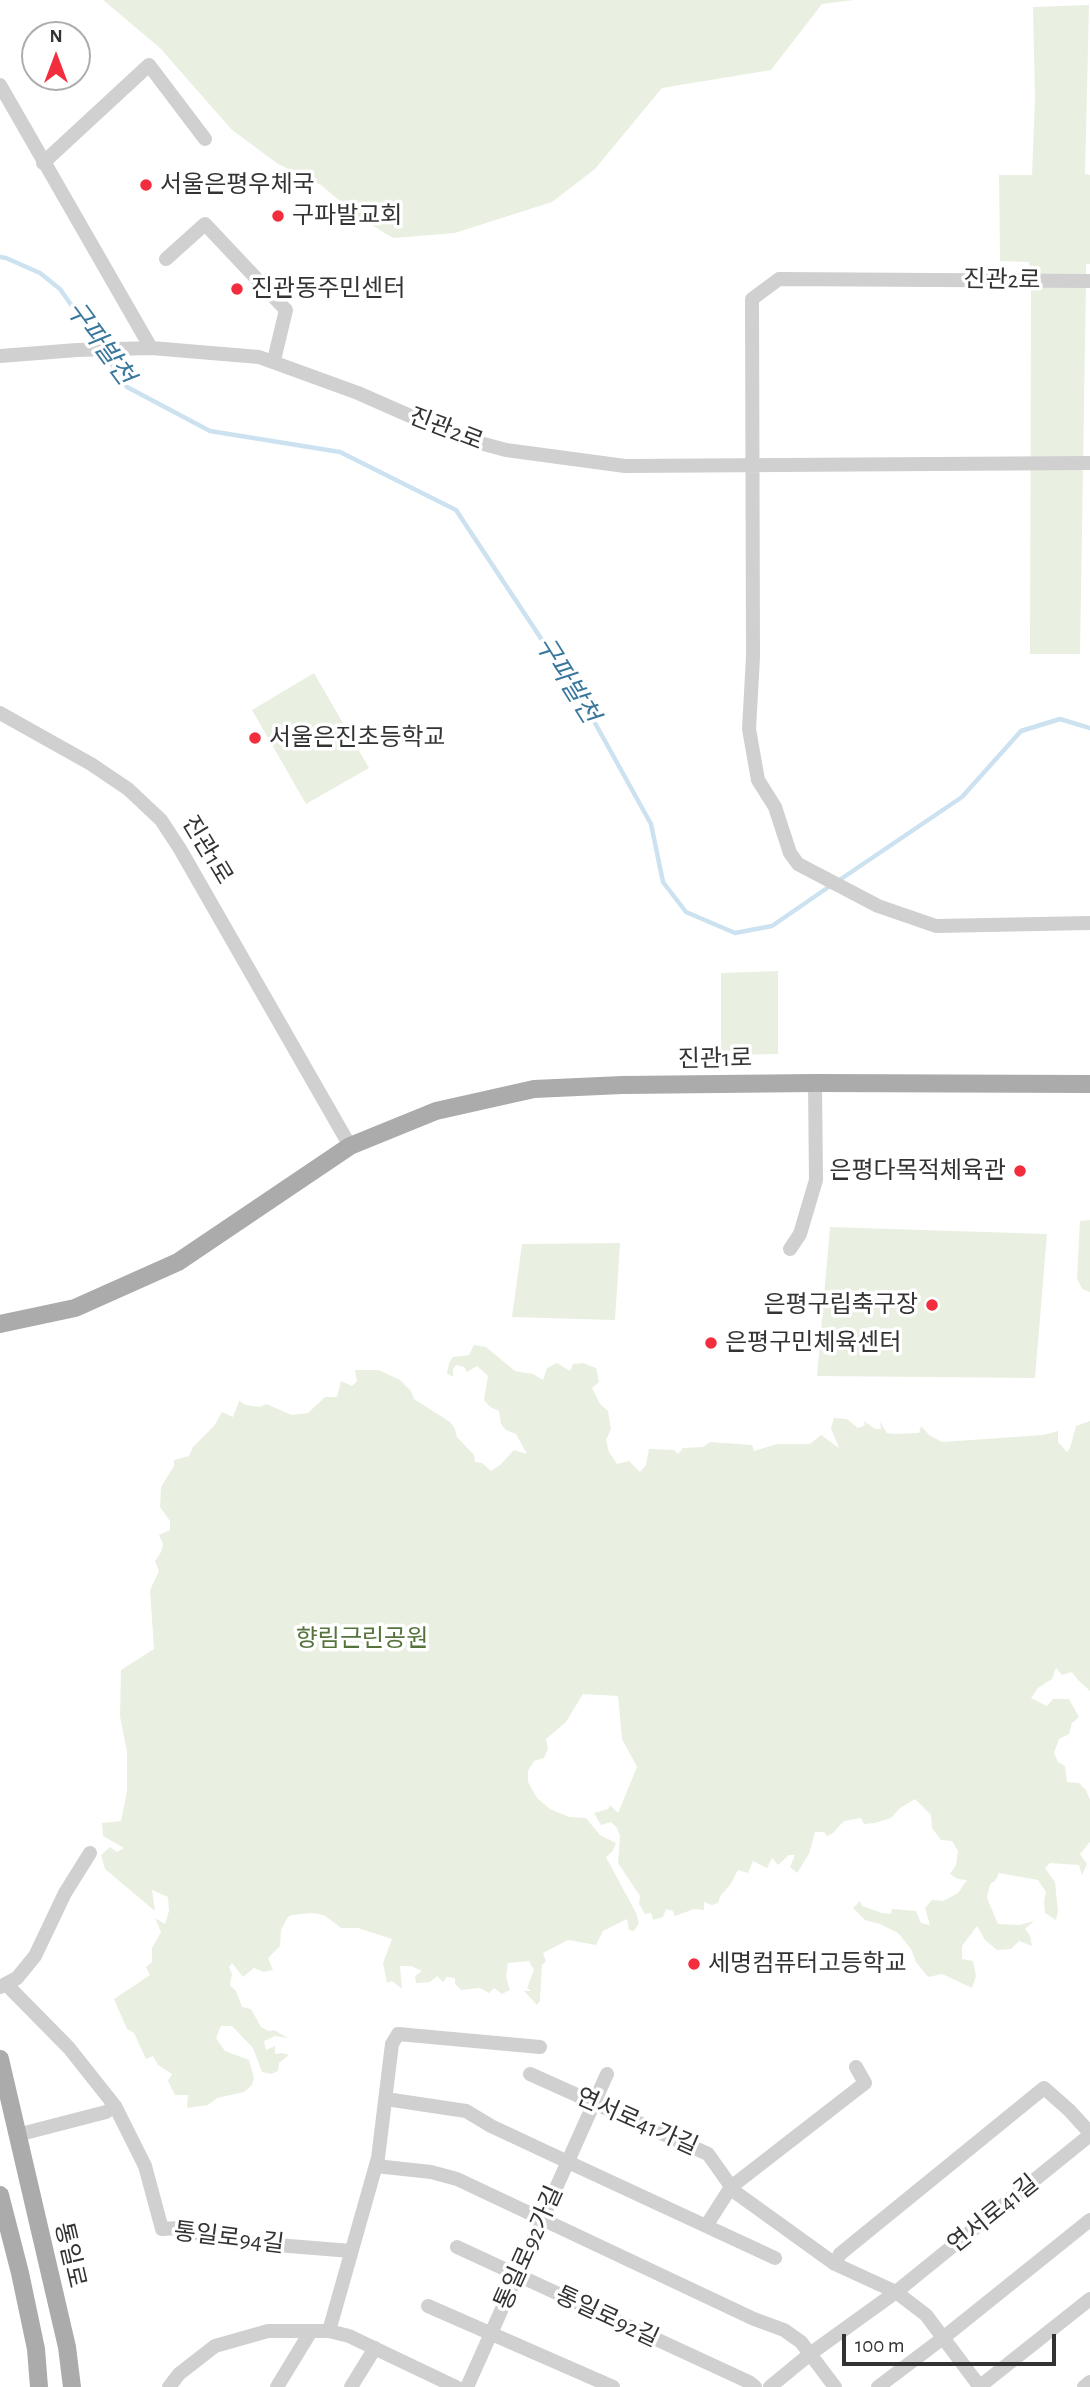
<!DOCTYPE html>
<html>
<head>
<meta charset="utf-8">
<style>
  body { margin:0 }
  #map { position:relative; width:1090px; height:2387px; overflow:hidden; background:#fff; font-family:"Alegreya Sans",sans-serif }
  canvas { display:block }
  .north { position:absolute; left:21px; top:21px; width:70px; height:70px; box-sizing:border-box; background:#fff; border:2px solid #adadad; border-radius:50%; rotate:0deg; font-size:19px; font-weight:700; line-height:28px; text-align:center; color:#333 }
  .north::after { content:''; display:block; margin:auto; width:24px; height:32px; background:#f12d3e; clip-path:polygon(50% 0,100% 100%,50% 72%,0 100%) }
  .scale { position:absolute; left:842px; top:2334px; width:214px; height:32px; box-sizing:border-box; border:4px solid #333; border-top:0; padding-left:9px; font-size:21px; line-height:24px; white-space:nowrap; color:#333; -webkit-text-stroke:5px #fff; paint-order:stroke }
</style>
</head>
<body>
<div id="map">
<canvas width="1090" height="2387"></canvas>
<div class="north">N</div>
<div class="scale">100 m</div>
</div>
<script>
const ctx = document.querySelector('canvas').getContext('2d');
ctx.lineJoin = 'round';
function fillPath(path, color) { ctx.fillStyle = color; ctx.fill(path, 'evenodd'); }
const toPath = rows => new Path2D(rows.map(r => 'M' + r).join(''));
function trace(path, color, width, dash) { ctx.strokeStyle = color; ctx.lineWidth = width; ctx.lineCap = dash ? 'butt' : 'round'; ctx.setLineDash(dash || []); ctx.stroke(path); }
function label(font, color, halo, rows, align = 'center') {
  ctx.font = font + ' "Alegreya Sans","Noto Sans KR",sans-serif'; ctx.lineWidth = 7; ctx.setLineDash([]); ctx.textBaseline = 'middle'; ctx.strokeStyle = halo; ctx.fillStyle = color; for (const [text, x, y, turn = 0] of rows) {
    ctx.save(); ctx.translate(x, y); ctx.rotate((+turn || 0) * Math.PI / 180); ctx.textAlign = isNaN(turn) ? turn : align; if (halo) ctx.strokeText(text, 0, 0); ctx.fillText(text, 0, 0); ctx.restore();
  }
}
const green = toPath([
  [103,0,854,0,822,4,771,70,662,88,595,169,552,202,455,233,393,238,360,218,321,185,278,164,232,130,160,48],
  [1089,5,1085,174,1090,175,1090,264,1086,264,1086,281,1080,654,1030,654,1031,280,1029,262,1000,261,999,175,1032,175,1035,97,1033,7],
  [314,673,369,768,306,804,252,710],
  [778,971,778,1054,721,1055,721,973],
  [1090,1220,1090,1292,1082,1289,1077,1278,1080,1221],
  [830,1227,1047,1234,1035,1378,817,1376],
  [620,1243,615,1320,512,1317,522,1244],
  [474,1345,486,1347,515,1371,533,1374,543,1380,547,1368,557,1363,570,1371,573,1364,583,1363,596,1368,599,1382,592,1388,600,1404,608,1411,611,1429,606,1440,609,1452,617,1464,629,1461,640,1472,646,1465,649,1449,674,1450,678,1454,683,1448,703,1447,710,1442,752,1445,754,1451,777,1444,810,1444,821,1435,839,1448,831,1428,834,1418,847,1419,858,1428,865,1425,864,1421,875,1429,881,1429,880,1422,887,1433,894,1434,919,1433,921,1426,929,1435,942,1442,1043,1435,1058,1431,1058,1442,1067,1452,1070,1448,1076,1426,1090,1421,1090,1691,1078,1680,1072,1672,1062,1675,1056,1668,1052,1679,1038,1688,1031,1698,1047,1706,1053,1699,1069,1699,1079,1717,1072,1723,1069,1734,1059,1739,1054,1753,1058,1762,1065,1766,1067,1782,1079,1783,1086,1790,1090,1800,1090,1842,1080,1854,1087,1864,1082,1875,1079,1865,1050,1863,1045,1868,1055,1882,1058,1912,1056,1920,1045,1913,1044,1901,1046,1892,1038,1880,999,1873,995,1881,990,1884,987,1898,998,1924,1019,1925,1034,1921,1025,1929,1030,1935,1032,1946,1019,1941,1011,1949,997,1950,985,1940,977,1926,962,1946,962,1959,973,1961,976,1976,972,1988,942,1974,928,1977,916,1962,911,1949,898,1933,880,1924,865,1920,853,1908,860,1901,862,1906,882,1913,891,1914,892,1909,916,1911,921,1923,930,1925,925,1908,932,1900,943,1901,958,1893,967,1880,958,1879,950,1874,956,1865,958,1851,952,1841,941,1840,932,1828,931,1815,915,1799,900,1808,891,1818,875,1823,864,1824,861,1818,844,1821,833,1833,827,1836,824,1832,815,1832,809,1854,797,1873,790,1867,795,1855,789,1855,778,1865,772,1858,767,1868,753,1861,748,1873,738,1870,730,1885,721,1895,718,1903,712,1905,704,1902,704,1910,694,1909,675,1916,673,1911,666,1909,663,1917,653,1920,651,1913,645,1914,639,1904,640,1896,618,1863,620,1836,617,1828,611,1822,601,1825,594,1813,608,1809,610,1805,618,1813,637,1767,622,1739,618,1696,583,1694,566,1722,546,1739,548,1749,544,1758,534,1761,528,1771,528,1782,537,1798,550,1809,569,1817,586,1818,600,1835,616,1843,612,1852,606,1857,636,1913,639,1923,634,1931,629,1930,627,1919,603,1931,596,1945,568,1940,543,1953,546,1961,542,1965,540,2001,537,2005,524,1991,531,1991,527,1988,534,1970,529,1961,508,1963,506,1977,510,1990,502,1994,494,1988,489,1993,480,1988,461,1990,455,1984,455,1978,447,1977,443,1982,437,1976,430,1982,416,1983,415,1976,422,1971,411,1966,400,1966,402,1989,392,1981,387,1983,383,1963,392,1939,358,1928,341,1928,324,1915,312,1913,292,1915,288,1917,281,1930,280,1946,268,1958,273,1970,264,1972,254,1968,243,1977,232,1963,229,1967,232,1974,230,1985,236,1991,242,2007,251,2009,261,2027,269,2031,274,2030,288,2038,275,2036,264,2041,266,2050,275,2046,275,2054,282,2053,289,2055,279,2063,278,2071,271,2074,262,2072,253,2048,232,2026,221,2026,216,2038,225,2051,249,2060,254,2078,252,2085,244,2092,217,2098,208,2105,187,2108,188,2095,175,2095,168,2081,172,2074,158,2065,153,2056,146,2059,134,2033,127,2029,114,1999,150,1975,146,1967,152,1962,152,1948,161,1932,155,1918,165,1924,169,1911,168,1897,152,1890,155,1911,105,1869,101,1855,110,1847,117,1852,124,1848,103,1836,102,1823,121,1821,127,1791,127,1752,120,1716,121,1670,154,1649,150,1590,159,1571,155,1561,161,1552,163,1544,159,1535,170,1530,170,1521,160,1507,161,1487,174,1466,174,1460,189,1456,193,1447,214,1426,222,1412,233,1417,239,1401,246,1405,260,1407,266,1404,292,1415,308,1413,325,1397,337,1397,341,1381,352,1386,357,1381,355,1370,379,1370,400,1380,411,1391,414,1399,450,1422,455,1429,457,1437,474,1455,475,1462,482,1463,491,1471,500,1465,514,1450,527,1454,516,1434,506,1430,501,1424,499,1411,490,1407,484,1400,488,1376,477,1366,467,1372,464,1367,456,1365,453,1369,453,1377,447,1373,449,1363,453,1357,469,1355]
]);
const stream = toPath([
  [0,257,6,258,40,273,60,289,100,346],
  [105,354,127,387,210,431,340,452,456,510,585,705,651,824,663,882,686,912,735,933,772,926,830,886],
  [838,881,962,797,1021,731,1060,719,1090,728]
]);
const minor = toPath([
  [0,85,151,348],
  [43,163,149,65,205,139],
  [166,259,205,224,286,310,274,360],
  [1090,281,779,279,752,299,753,657,749,729,758,780,775,807,790,853,798,864,878,906,936,926,1090,923],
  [0,356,77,350,151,348,259,357,358,393,458,437,506,450,625,466,1090,463],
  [0,713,91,764,128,789,161,820,180,849,350,1146],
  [790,1249,800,1234,816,1180,815,1083],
  [6,1984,69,2048,115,2106,145,2166,162,2229,178,2228,218,2239,240,2242,351,2251],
  [0,1987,17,1978,35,1956,65,1893,90,1853],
  [530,2074,708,2154,735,2192,835,2264,896,2292,926,2315,980,2387],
  [386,2099,466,2111,491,2126,568,2162,775,2258],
  [17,2135,106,2112,115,2106],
  [376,2166,431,2172,457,2179,754,2319,784,2330,801,2342,835,2387],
  [706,2226,731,2187,865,2083,856,2067],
  [457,2247,749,2382,755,2387],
  [835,2264,840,2254,1044,2088,1069,2110,1090,2133],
  [428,2306,613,2387],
  [329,2331,378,2158,392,2044,398,2034,540,2047],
  [169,2387,179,2374,215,2346,268,2331,329,2331,349,2336,456,2387],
  [277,2387,311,2331],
  [351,2387,375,2348],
  [467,2387,607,2074],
  [770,2387,810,2354,896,2292,1090,2135],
  [878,2387,943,2338,1090,2220],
  [979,2387,1090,2299],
  [1084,2387,1090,2382]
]);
const major = toPath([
  [0,1324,75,1308,178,1262,350,1146,436,1111,534,1089,622,1085,815,1083,1090,1084],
  [0,2059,67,2347,72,2387],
  [0,2195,20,2273,36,2349,39,2387]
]);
const markers = [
  [146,185,7,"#f12d3e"],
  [278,216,7,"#f12d3e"],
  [237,289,7,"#f12d3e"],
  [255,738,7,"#f12d3e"],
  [1020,1171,7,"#f12d3e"],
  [932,1305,7,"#f12d3e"],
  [711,1343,7,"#f12d3e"],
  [694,1964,7,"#f12d3e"]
];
const poiNames = [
  ["서울은평우체국",160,185],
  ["구파발교회",292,216],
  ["진관동주민센터",251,289],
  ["서울은진초등학교",269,738],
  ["은평다목적체육관",1006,1171,"right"],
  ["은평구립축구장",918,1305,"right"],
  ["은평구민체육센터",725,1343],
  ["세명컴퓨터고등학교",708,1964]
];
const streetNames = [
  ["진관2로",1002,280,1],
  ["진관2로",446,429,21],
  ["진관1로",207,850,59],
  ["진관1로",715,1059,-1],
  ["연서로41가길",637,2122,24],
  ["연서로41길",993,2214,-39],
  ["통일로94길",229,2238,7],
  ["통일로92가길",529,2248,-66],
  ["통일로",70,2255,77],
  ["통일로92길",607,2317,25]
];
const parkNames = [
  ["향림근린공원",362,1639]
];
const waterNames = [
  ["구파발천",100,343,54],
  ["구파발천",567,680,58]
];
fillPath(green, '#e9f0e1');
trace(stream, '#cce2f0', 4.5);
trace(minor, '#d0d0d0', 14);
trace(major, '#ababab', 18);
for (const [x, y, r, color] of markers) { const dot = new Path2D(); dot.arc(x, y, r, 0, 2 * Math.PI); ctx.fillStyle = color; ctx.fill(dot); trace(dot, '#fff', 2.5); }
label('24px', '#333', '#fff', poiNames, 'left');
label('24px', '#333', '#fff', streetNames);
label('24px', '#56733c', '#fff', parkNames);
label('italic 26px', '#39779c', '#fff', waterNames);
</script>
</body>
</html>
